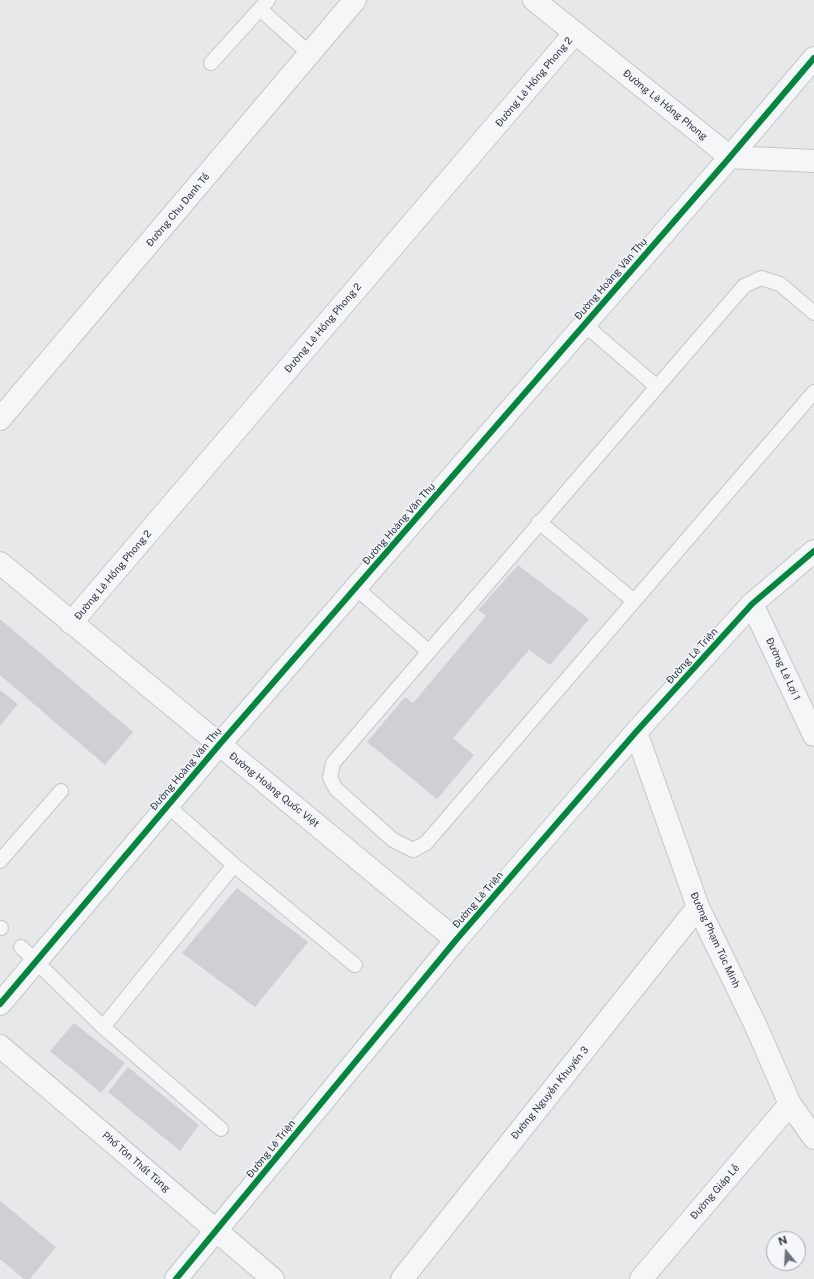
<!DOCTYPE html>
<html>
<head>
<meta charset="utf-8">
<style>
  body { margin:0 }
  #map { position:relative; width:814px; height:1279px; overflow:hidden; background:#e6e8ea; font-family:"Public Sans",sans-serif }
  canvas { display:block }
  .north { position:absolute; left:766px; top:1231px; width:40px; height:40px; box-sizing:border-box; background:#f4f6f9; border:1px solid #a4a8b1; border-radius:50%; rotate:342deg; font-size:11px; font-weight:700; line-height:16px; text-align:center; color:#2b3445 }
  .north::after { content:''; display:block; margin:auto; width:14px; height:18px; background:#6c737f; clip-path:polygon(50% 0,100% 100%,50% 72%,0 100%) }
</style>
</head>
<body>
<div id="map">
<canvas width="814" height="1279"></canvas>
<div class="north">N</div>
</div>
<script>
const ctx = document.querySelector('canvas').getContext('2d');
ctx.lineJoin = 'round';
function fillPath(path, color) { ctx.fillStyle = color; ctx.fill(path, 'evenodd'); }
const toPath = rows => new Path2D(rows.map(r => 'M' + r).join(''));
function trace(path, color, width, dash) { ctx.strokeStyle = color; ctx.lineWidth = width; ctx.lineCap = dash ? 'butt' : 'round'; ctx.setLineDash(dash || []); ctx.stroke(path); }
function label(font, color, halo, rows, align = 'center') {
  ctx.font = font + ' "Public Sans",sans-serif'; ctx.lineWidth = 3; ctx.setLineDash([]); ctx.textBaseline = 'middle'; ctx.strokeStyle = halo; ctx.fillStyle = color; for (const [text, x, y, turn = 0] of rows) {
    ctx.save(); ctx.translate(x, y); ctx.rotate((+turn || 0) * Math.PI / 180); ctx.textAlign = isNaN(turn) ? turn : align; if (halo) ctx.strokeText(text, 0, 0); ctx.fillText(text, 0, 0); ctx.restore();
  }
}
const building = toPath([
  [518,565,589,619,550,665,529,650,453,738,474,755,437,799,367,742,405,697,413,703,486,616,478,610],
  [0,619,133,732,105,765,0,675],
  [0,690,18,704,0,726],
  [237,888,308,942,255,1007,182,953],
  [74,1023,125,1063,101,1093,50,1051],
  [128,1067,199,1125,180,1151,108,1092],
  [0,1201,56,1247,30,1279,24,1279,0,1259]
]);
const service = toPath([
  [260,9,310,54],
  [211,63,268,0],
  [814,313,780,284,761,278,744,286,333,763,330,778,336,789,393,840,413,850,426,843,814,392],
  [585,325,657,387],
  [539,522,634,601],
  [356,588,428,651],
  [168,806,234,865,355,965],
  [0,861,61,791],
  [0,928,1,928],
  [21,947,103,1027,221,1129],
  [103,1027,234,865]
]);
const minor = toPath([
  [0,419,355,0],
  [0,563,456,940],
  [752,604,814,735],
  [71,623,575,33],
  [636,732,698,907,755,1024,790,1104,814,1138],
  [0,1046,273,1279],
  [176,1279,456,940,636,732,752,604,814,551],
  [402,1279,698,907],
  [641,1279,790,1104]
]);
const tertiary = toPath([
  [534,0,730,157,814,161],
  [0,1004,219,745,730,157,814,58]
]);
const cycleway = toPath([
  [0,1004,219,745,730,157,814,58],
  [176,1279,456,940,636,732,752,604,814,551]
]);
const streetNames = [
  ["Đường Lê Hồng Phong 2",534,82,-50],
  ["Đường Lê Hồng Phong",665,105,39],
  ["Đường Chu Danh Tể",178,210,-50],
  ["Đường Hoàng Văn Thụ",611,279,-49],
  ["Đường Lê Hồng Phong 2",323,328,-50],
  ["Đường Hoàng Văn Thụ",399,524,-49],
  ["Đường Lê Hồng Phong 2",113,575,-50],
  ["Đường Lê Triện",692,656,-48],
  ["Đường Lê Lợi 1",783,669,65],
  ["Đường Hoàng Văn Thụ",186,769,-50],
  ["Đường Hoàng Quốc Việt",274,790,39],
  ["Đường Lê Triện",478,900,-49],
  ["Đường Phạm Túc Minh",715,940,65],
  ["Đường Nguyễn Khuyến 3",550,1093,-51],
  ["Đường Lê Triện",271,1149,-51],
  ["Phố Tôn Thất Tùng",136,1162,41],
  ["Đường Giáp Lễ",715,1192,-49]
];
fillPath(building, '#ced0d3');
trace(service, '#c4c6c8', 16);
trace(minor, '#c4c6c8', 24);
trace(tertiary, '#c4c6c8', 24);
trace(service, '#f5f6f7', 14);
trace(minor, '#f5f6f7', 22);
trace(tertiary, '#f5f6f7', 22);
trace(cycleway, '#00873e', 6);
label('10px', '#2b3445', '#f4f6f9', streetNames);
</script>
</body>
</html>
